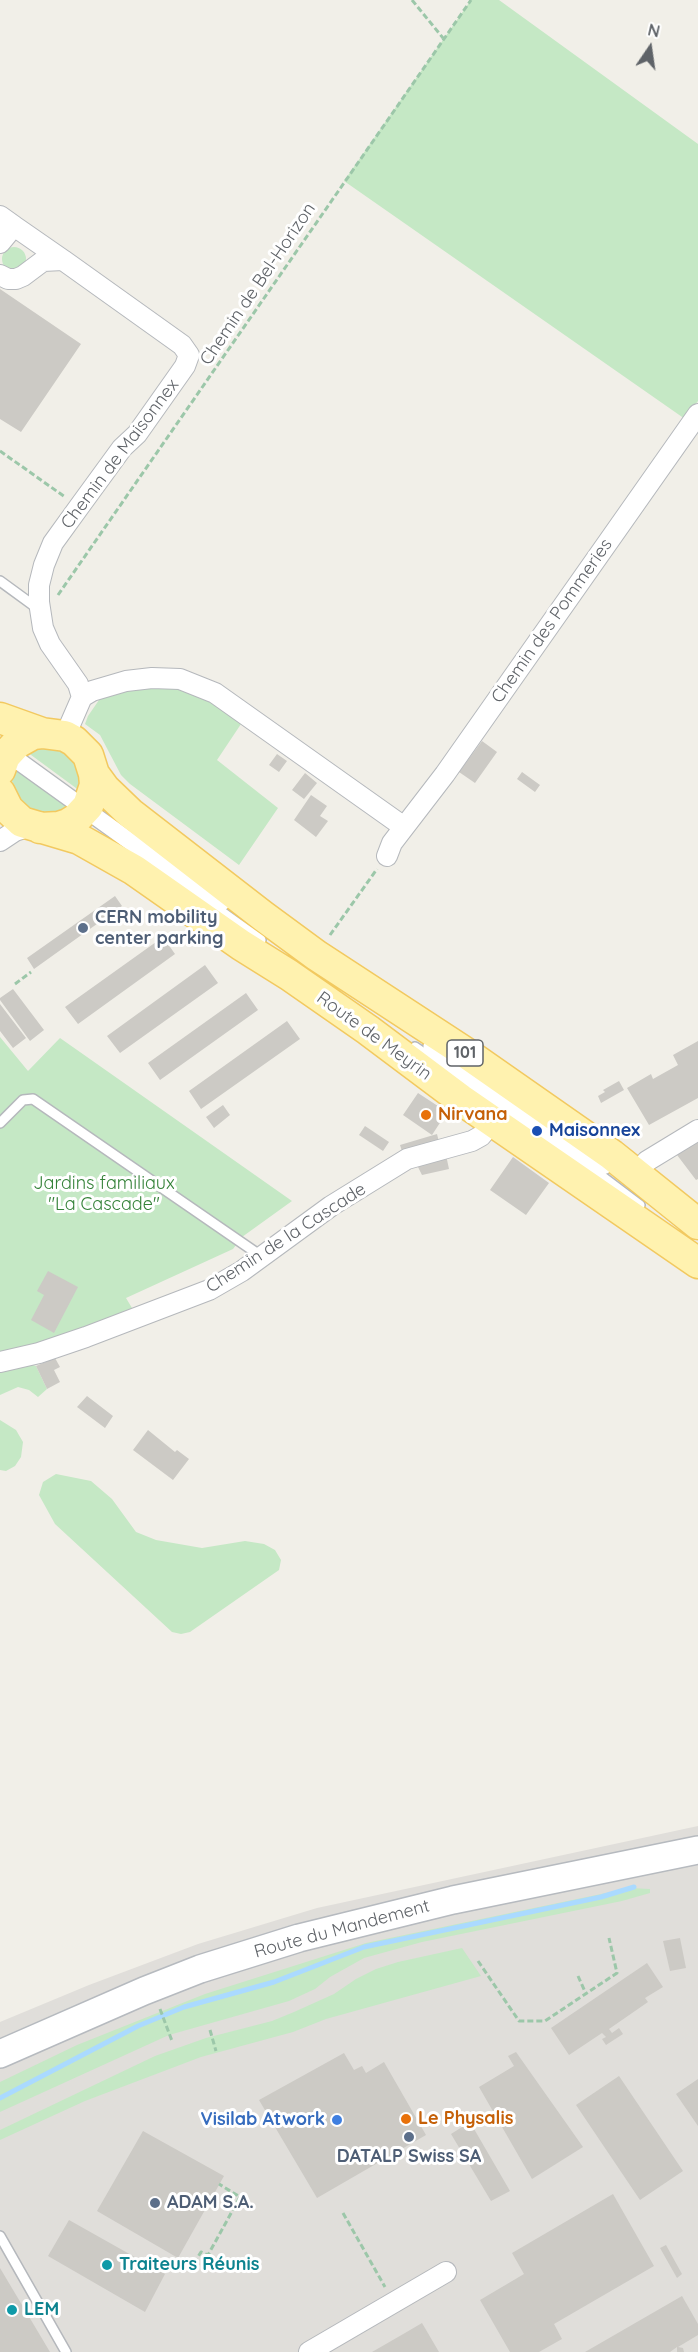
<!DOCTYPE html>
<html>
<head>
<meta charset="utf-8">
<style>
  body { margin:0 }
  #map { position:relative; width:698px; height:2352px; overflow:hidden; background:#f1efe8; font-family:Quicksand,sans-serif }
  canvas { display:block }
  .north { position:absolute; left:620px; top:18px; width:60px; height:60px; -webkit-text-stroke:4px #fff; paint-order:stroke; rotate:13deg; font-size:16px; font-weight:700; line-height:24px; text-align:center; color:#5f6368 }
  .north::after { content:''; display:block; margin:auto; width:21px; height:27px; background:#5f6368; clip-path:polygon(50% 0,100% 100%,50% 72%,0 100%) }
</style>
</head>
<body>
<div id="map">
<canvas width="698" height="2352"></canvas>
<div class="north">N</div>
</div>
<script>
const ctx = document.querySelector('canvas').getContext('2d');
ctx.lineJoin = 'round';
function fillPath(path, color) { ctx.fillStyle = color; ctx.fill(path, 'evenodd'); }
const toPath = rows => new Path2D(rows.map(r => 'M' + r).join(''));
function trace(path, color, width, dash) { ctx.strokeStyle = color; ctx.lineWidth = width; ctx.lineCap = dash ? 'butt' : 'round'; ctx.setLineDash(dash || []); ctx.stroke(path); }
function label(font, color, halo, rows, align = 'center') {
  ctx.font = font + ' Quicksand,sans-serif'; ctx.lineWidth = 6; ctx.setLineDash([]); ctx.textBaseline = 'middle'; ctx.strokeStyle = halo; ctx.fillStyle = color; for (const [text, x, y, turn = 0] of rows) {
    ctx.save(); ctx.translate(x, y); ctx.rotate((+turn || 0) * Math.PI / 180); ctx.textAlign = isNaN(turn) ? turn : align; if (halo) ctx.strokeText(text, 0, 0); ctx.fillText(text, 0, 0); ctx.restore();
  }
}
const industrial = toPath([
  [698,1826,698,2352,0,2352,0,2022,89,1985,198,1944,317,1908]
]);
const green = toPath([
  [471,0,499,0,698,144,698,401,685,419,344,181],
  '2 259a12 12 0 1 1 24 0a12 12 0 1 1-24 0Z',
  [161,686,181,688,206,699,241,724,217,760,278,808,239,865,130,784,121,775,100,735,85,724,88,716,99,700,112,693],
  [48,746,68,753,80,771,80,791,27,752,37,747],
  [14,769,68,807,52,815,29,810,20,802,14,792,12,781],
  [0,1037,28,1071,60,1038,292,1201,242,1237,233,1249,126,1298,135,1313,0,1356],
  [29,1364,36,1366,47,1389,38,1397,29,1390,18,1387,0,1395,0,1370],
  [0,1420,16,1430,23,1442,21,1457,15,1466,6,1471,0,1470],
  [56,1474,91,1481,112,1499,136,1532,156,1540,202,1548,245,1541,264,1544,275,1550,281,1560,279,1570,190,1632,181,1634,172,1632,55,1524,39,1495,43,1482],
  [630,1888,650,1889,650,1893,622,1901,422,1942,364,1958,330,1977,315,1989,289,2001,169,2035,0,2112,0,2082,77,2045,205,1994,366,1943],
  [462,1948,481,1976,326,2019,293,2032,201,2057,85,2101,0,2140,0,2130,155,2056,206,2038,272,2021,294,2012,334,1994,356,1979,376,1969,398,1962]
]);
const stream = toPath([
  [0,2098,138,2026,184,2007,274,1982,364,1947,601,1897,634,1887]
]);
const building = toPath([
  [0,289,81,344,21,432,0,419],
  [482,741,497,752,475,783,459,772],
  [277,754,287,761,279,772,269,765],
  [522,772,540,785,535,792,517,779],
  [305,773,317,783,304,799,292,790],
  [311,795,327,806,320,816,328,821,316,837,294,820],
  [115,896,122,906,34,969,27,958],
  [163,937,175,954,78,1024,65,1007],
  [205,965,218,983,120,1053,107,1036],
  [13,989,44,1030,30,1041,0,1000,0,998],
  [246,993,258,1010,160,1080,148,1063],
  [0,1004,26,1038,13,1048,0,1031],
  [287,1021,300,1039,201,1109,189,1091],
  [698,1041,698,1098,649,1125,627,1088,651,1074,653,1079,678,1065,673,1055],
  [619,1081,624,1090,601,1103,598,1096,605,1092,603,1090],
  [418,1093,447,1112,432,1135,403,1115],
  [223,1105,230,1115,214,1128,206,1117],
  [365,1126,389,1142,383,1151,359,1135],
  [437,1134,439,1142,403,1154,400,1145],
  [698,1141,698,1179,696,1180,674,1151],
  [446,1155,449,1169,422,1175,415,1161],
  [513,1157,549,1183,526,1215,490,1190],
  [48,1271,78,1287,54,1333,31,1320,44,1295,37,1291],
  [55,1358,60,1367,54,1370,60,1382,47,1389,36,1366],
  [87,1396,113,1416,105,1428,77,1407],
  [148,1430,175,1452,177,1450,189,1459,173,1480,133,1450],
  [680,1938,686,1968,670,1971,663,1941],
  [647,1963,663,1987,645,1998,648,2002,609,2029,612,2033,619,2028,623,2034,606,2045,602,2039,606,2037,602,2033,569,2055,551,2028],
  [516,2052,583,2147,532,2179,479,2087,514,2066,508,2056],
  [344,2053,354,2070,362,2066,366,2073,384,2062,426,2135,317,2198,259,2100],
  [619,2076,683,2171,640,2200,576,2105],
  [698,2079,698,2126,676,2094],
  [470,2122,510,2191,491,2201,451,2134],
  [143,2131,224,2176,178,2258,97,2211],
  [613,2194,654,2266,554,2324,562,2339,539,2352,510,2352,480,2300,524,2274,512,2253],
  [69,2220,165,2274,145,2312,48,2256],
  [666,2245,682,2274,677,2278,660,2248],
  [0,2268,50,2352,0,2352],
  [682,2296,698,2324,698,2335,678,2347,683,2348,684,2352,677,2352,677,2347,670,2352,585,2352],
  [422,2323,439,2352,372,2352,405,2333]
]);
const path = toPath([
  [412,0,443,38],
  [0,451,65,497],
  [58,595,471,0],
  [330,935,377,869],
  [15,984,31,972],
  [478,1961,519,2021,545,2021,617,1973,609,1938],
  [578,1976,586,1994],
  [160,2009,172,2041],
  [210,2030,216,2051],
  [343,2213,385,2287],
  [189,2271,201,2252,208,2255,240,2197,219,2184]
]);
const lane = toPath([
  [0,581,37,608],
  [14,753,224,905],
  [9,759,261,940],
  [428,1046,606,1169],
  [415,1047,599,1174,640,1205],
  [0,1123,23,1100,33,1099,261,1256],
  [0,2236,66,2352]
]);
const street = toPath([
  [0,216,14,226,0,243],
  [14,226,63,260],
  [0,275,8,279,16,279,23,276,43,261,63,260,182,345,189,355,185,366,137,434,122,448,79,507,53,543,44,565,39,585,39,602,43,628,50,644,78,684,82,697],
  [65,736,82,697,92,691,126,681,152,678,180,679,215,693,404,827],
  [0,841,15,831,31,826],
  [387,856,392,843,445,774,698,414],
  [637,1173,647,1161,698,1130],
  [0,1362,39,1353,86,1337,209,1290,242,1271,331,1206,407,1159,472,1141,481,1136,493,1121],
  [309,2352,446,2272]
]);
const secondary = toPath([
  [0,2054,144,1991,200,1969,299,1938,453,1900,698,1850]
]);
const primary = toPath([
  [0,718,42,733],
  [0,770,5,756,17,743,33,734,42,733,65,736,74,741,88,755,94,774,95,785,88,806,76,819,68,824,59,827,40,828],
  [94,774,105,789,130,813,263,916,316,955,466,1053,612,1155,698,1224],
  [0,793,8,809,22,822,79,839,134,870,241,945,289,975,368,1030,460,1099,698,1263]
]);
const markers = [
  [83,928,6,"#5c6f8a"],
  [426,1115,6,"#e8710a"],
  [537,1131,6,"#1a4fb4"],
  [406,2119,6,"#e8710a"],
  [337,2120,6,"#3f7fe0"],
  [409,2137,6,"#5c6f8a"],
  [155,2203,6,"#5c6f8a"],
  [107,2265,6,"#0f9aa8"],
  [12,2310,6,"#0f9aa8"]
];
const shields = [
  [465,1053,36]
];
const shieldNames = [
  ["101",465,1053]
];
const streetNames = [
  ["Chemin de Bel-Horizon",258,284,-56],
  ["Chemin de Maisonnex",120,454,-53],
  ["Chemin des Pommeries",552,621,-55],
  ["Route de Meyrin",374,1036,36],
  ["Chemin de la Cascade",286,1238,-33],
  ["Route du Mandement",342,1929,-15]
];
const serviceNames = [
  ["CERN mobility",95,918],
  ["center parking",95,939],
  ["DATALP Swiss SA",409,2157,"center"],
  ["ADAM S.A.",167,2203]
];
const foodNames = [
  ["Nirvana",438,1115],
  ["Le Physalis",418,2119]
];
const transitNames = [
  ["Maisonnex",549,1131]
];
const parkNames = [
  ["Jardins familiaux",104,1184],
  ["\"La Cascade\"",104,1205]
];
const shopNames = [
  ["Visilab Atwork",325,2120]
];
const cultureNames = [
  ["Traiteurs Réunis",119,2265],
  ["LEM",24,2310]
];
fillPath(industrial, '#e0deda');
fillPath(green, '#c5e8c5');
trace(stream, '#aadaff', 5);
fillPath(building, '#cccac5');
trace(lane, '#b5b8bc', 12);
trace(street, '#b5b8bc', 22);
trace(secondary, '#b6babf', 30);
trace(primary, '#f2c960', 33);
trace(path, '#9cc7a9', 3, [6, 3]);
trace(lane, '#fff', 9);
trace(street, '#fff', 20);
trace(secondary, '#fff', 27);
trace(primary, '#fff2af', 30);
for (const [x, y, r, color] of markers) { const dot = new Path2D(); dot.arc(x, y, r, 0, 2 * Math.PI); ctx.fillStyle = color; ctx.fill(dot); trace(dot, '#fff', 2); }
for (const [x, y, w] of shields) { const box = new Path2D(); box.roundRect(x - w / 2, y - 13, w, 26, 4.5); ctx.fillStyle = '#fff'; ctx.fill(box); trace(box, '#5f6368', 1.5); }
label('bold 16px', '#5f6368', null, shieldNames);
label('18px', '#5f6368', '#fff', streetNames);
label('bold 18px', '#4e5e75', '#fff', serviceNames, 'left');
label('bold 18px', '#c56008', '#fff', foodNames, 'left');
label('bold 18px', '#164399', '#fff', transitNames, 'left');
label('18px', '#348238', '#fff', parkNames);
label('bold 18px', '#366cbe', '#fff', shopNames, 'right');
label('bold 18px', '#0d838f', '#fff', cultureNames, 'left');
</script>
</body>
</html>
